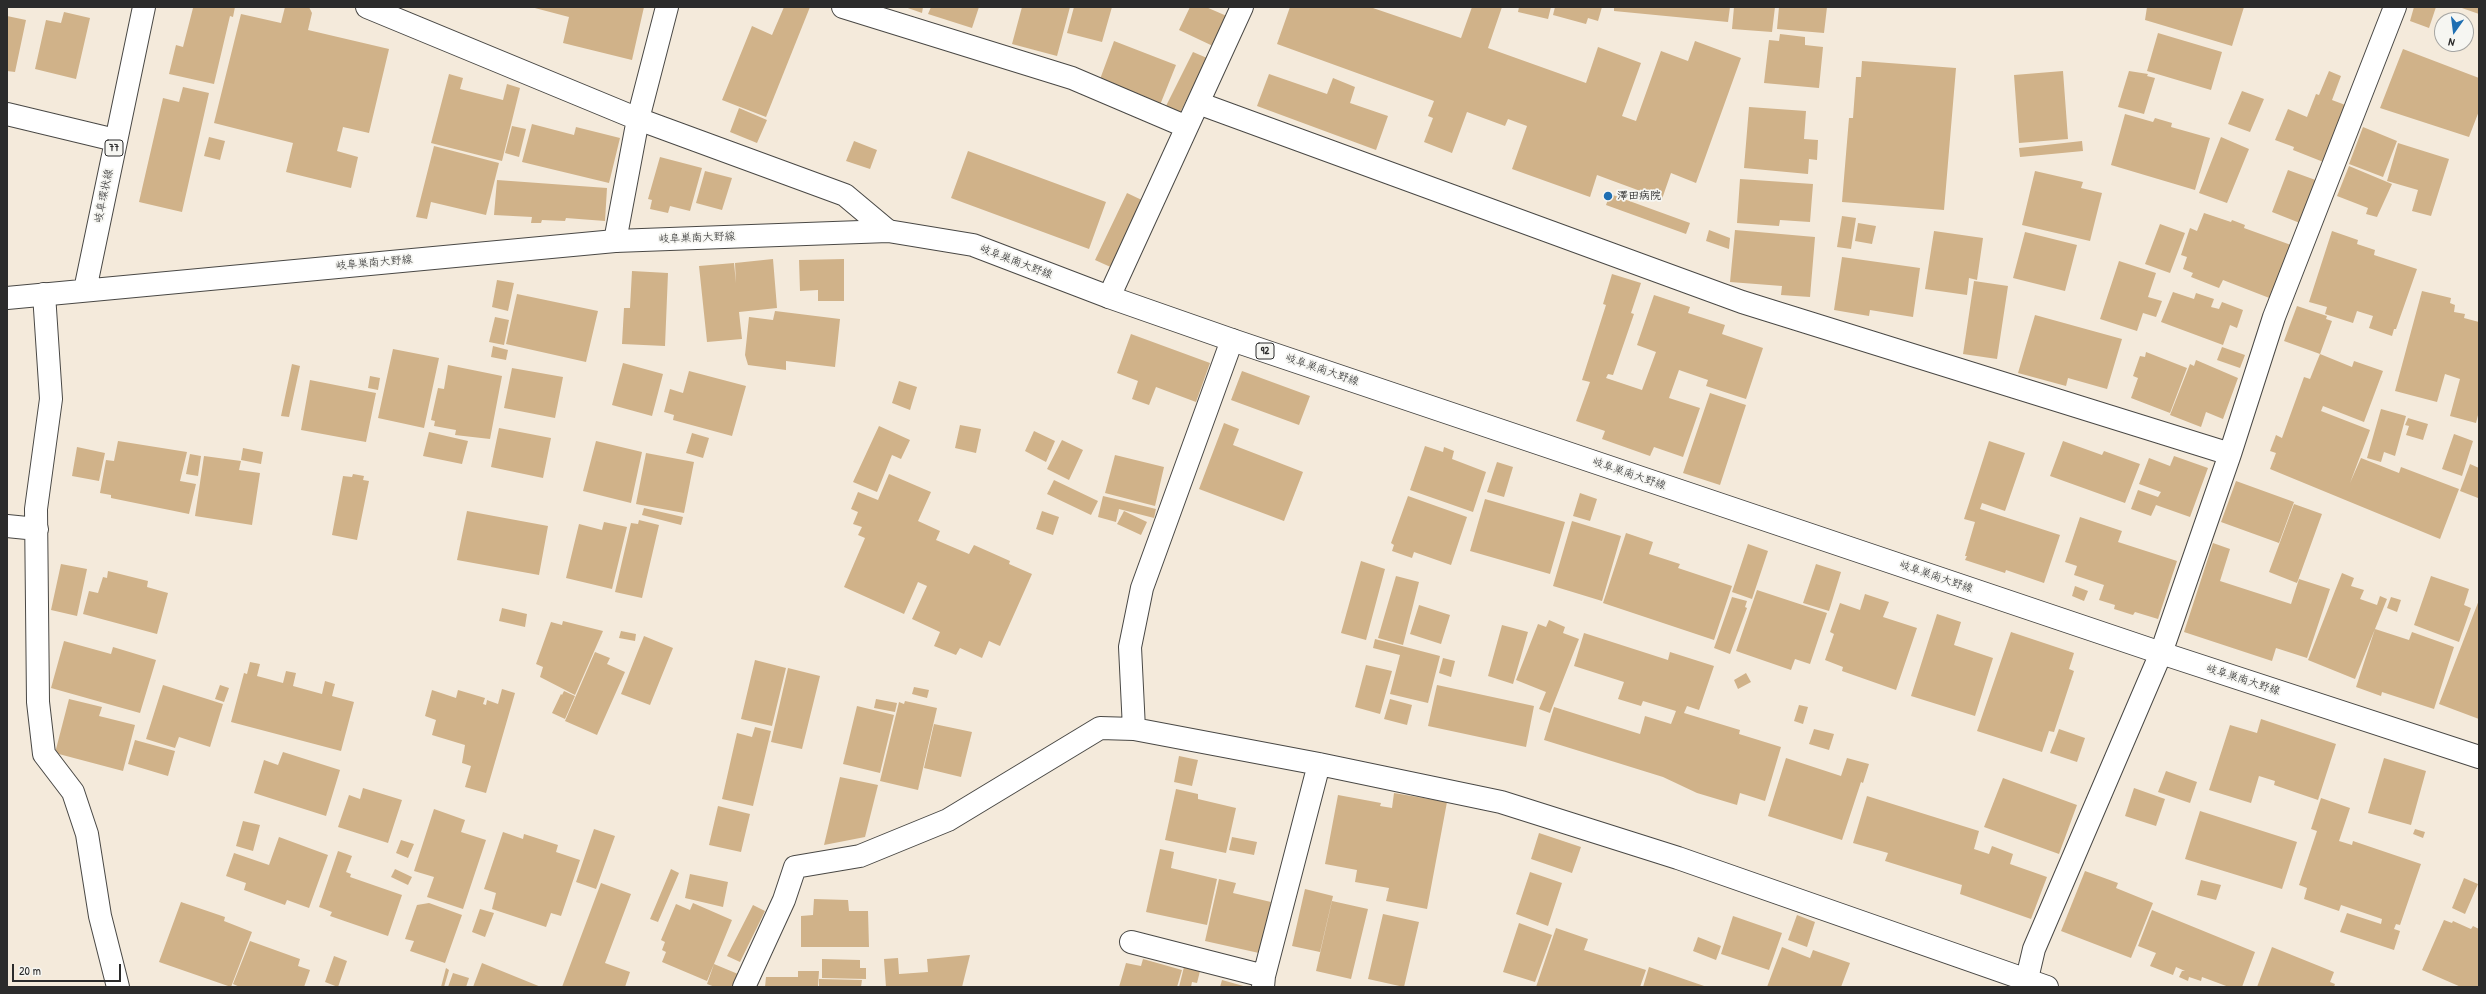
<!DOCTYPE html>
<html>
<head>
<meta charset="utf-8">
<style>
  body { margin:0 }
  #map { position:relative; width:2486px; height:994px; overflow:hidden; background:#f4eadb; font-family:"Patrick Hand",sans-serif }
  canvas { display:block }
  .frame { position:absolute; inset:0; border:8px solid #2b2b2b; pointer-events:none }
  .north { position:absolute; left:2434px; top:12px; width:40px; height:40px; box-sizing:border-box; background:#f6f6f2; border:1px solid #a5a5a2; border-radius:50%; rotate:194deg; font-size:11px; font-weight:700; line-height:16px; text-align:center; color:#2b2b2b }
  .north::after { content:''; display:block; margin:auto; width:14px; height:18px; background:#1f6fb2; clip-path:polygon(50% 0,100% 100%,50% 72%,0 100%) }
  .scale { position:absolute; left:12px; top:964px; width:109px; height:18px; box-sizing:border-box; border:2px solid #2b2b2b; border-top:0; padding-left:5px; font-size:12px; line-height:14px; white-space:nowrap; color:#2b2b2b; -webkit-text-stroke:3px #f6f6f2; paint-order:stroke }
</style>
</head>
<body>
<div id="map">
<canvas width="2486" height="994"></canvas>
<div class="frame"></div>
<div class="north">N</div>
<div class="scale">20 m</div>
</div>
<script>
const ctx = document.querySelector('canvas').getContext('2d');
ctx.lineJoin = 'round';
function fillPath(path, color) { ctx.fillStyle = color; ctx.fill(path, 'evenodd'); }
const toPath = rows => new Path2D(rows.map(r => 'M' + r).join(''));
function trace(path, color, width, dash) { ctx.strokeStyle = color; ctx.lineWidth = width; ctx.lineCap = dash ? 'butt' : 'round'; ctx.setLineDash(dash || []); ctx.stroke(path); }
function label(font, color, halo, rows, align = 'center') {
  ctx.font = font + ' "Patrick Hand","Klee One",sans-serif'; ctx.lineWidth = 3.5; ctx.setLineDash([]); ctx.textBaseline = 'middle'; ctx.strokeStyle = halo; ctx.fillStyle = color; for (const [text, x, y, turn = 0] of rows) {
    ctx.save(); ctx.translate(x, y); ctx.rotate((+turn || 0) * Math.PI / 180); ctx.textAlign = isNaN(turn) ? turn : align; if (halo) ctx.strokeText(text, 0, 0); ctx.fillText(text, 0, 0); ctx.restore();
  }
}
const building = toPath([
  [197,7,235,7,233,17,230,16,214,84,169,74,176,45,183,47,193,8],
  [285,7,309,7,312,13,308,30,389,49,369,133,343,127,337,151,358,157,351,188,286,172,293,143,214,123,241,14,281,23],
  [531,7,644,7,632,60,563,43,569,17],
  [784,7,810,7,766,117,722,100,752,26,772,35],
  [905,7,923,7,922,13],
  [931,7,979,7,972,28,928,14],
  [1022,7,1070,7,1057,56,1012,44],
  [1074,7,1112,7,1102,42,1067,33],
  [1190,7,1206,7,1229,17,1215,47,1179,30],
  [1290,7,1370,7,1461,38,1472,7,1502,7,1488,48,1586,83,1598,47,1641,63,1622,116,1636,121,1661,51,1688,61,1695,41,1741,58,1696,183,1671,173,1662,199,1597,175,1590,197,1512,169,1527,126,1508,119,1505,126,1467,112,1452,153,1424,142,1433,118,1428,116,1434,101,1277,44],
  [1519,7,1551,7,1548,19,1518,12],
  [1555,7,1602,7,1598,21,1588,18,1586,24,1553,15],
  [1614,7,1730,7,1728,22,1614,11],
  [1734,7,1775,7,1772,32,1732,29],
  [1779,7,1827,7,1824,33,1777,29],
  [2147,7,2244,7,2232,46,2145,20],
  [2414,7,2436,7,2429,28,2410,21],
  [2459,7,2479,7,2479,14],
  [64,12,90,18,76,79,35,69,46,20,61,23],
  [7,16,26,20,15,72,7,71],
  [2158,33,2222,52,2211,90,2147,71],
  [1780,34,1805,37,1805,45,1823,47,1819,88,1764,83,1769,40,1779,41],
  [1114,41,1176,65,1160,105,1099,82],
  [2403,49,2479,78,2479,111,2469,137,2380,108],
  [1193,52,1207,58,1180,113,1166,106],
  [1862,61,1956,68,1944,210,1842,202,1849,118,1853,118,1856,77,1861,77],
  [2063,71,2068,139,2019,143,2014,75],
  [2129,71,2148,74,2147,76,2155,78,2144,114,2118,107],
  [2329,71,2341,76,2332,100,2348,106,2331,165,2293,150,2294,147,2275,140,2288,109,2307,117,2316,94,2319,95],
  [449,74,463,78,460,89,503,100,507,84,520,88,502,161,431,143],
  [1269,74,1327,94,1333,78,1355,87,1350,103,1388,116,1376,150,1257,106],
  [183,87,209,93,182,212,139,202,163,98,179,102],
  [2242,91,2264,99,2250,132,2228,124],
  [1749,107,1806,111,1804,139,1818,140,1817,160,1809,159,1808,174,1744,168],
  [739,108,767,120,757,143,730,132],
  [2125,114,2153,122,2155,118,2172,123,2171,127,2210,138,2195,190,2111,165],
  [532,124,574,135,576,127,620,138,609,183,522,162],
  [512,126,526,129,519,157,505,153],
  [2363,127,2397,141,2383,177,2349,164],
  [209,137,225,141,220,160,204,156],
  [2221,137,2249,149,2227,203,2199,193],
  [854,141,877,150,870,169,846,161],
  [2082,141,2083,151,2020,157,2019,148],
  [2398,143,2449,159,2431,216,2412,211,2418,190,2387,181],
  [434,146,499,163,486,215,431,202,427,219,416,217],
  [968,151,1106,202,1089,249,951,198],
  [660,157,702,168,690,211,670,206,668,213,650,209,652,200,648,199],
  [2349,166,2392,184,2377,217,2366,214,2368,208,2337,196],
  [2288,170,2321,182,2305,225,2272,212],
  [705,171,732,178,722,210,696,203],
  [2035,171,2083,182,2081,188,2102,193,2090,241,2022,225],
  [1740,179,1813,184,1810,222,1780,220,1779,226,1737,223],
  [497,180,607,188,605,221,566,218,565,221,542,220,541,223,531,223,532,217,494,215],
  [1127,193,1146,202,1115,269,1095,260],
  [1610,194,1690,223,1686,234,1606,205],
  [2204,213,2231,222,2232,220,2245,225,2244,228,2291,245,2272,299,2223,280,2219,288,2191,277,2193,273,2183,269,2187,257,2181,255,2190,228,2197,231],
  [1842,216,1856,218,1851,249,1837,247],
  [1858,223,1876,226,1872,244,1855,241],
  [2160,224,2185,233,2170,273,2145,264],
  [1709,230,1730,238,1729,249,1706,241],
  [1735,230,1815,237,1810,297,1781,295,1782,286,1730,282],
  [1934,231,1983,238,1977,280,1969,278,1967,295,1925,289],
  [2332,231,2358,240,2357,244,2375,250,2374,255,2417,269,2396,329,2394,329,2392,336,2369,328,2373,316,2357,311,2353,323,2325,314,2327,307,2309,302],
  [2025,232,2077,245,2065,291,2013,278],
  [1842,257,1920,268,1913,317,1870,310,1869,316,1834,310],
  [773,259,777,308,739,312,742,339,707,342,699,266,734,263,736,283,735,263],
  [844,259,844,301,818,301,818,290,800,291,799,260],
  [2119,261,2156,273,2148,297,2162,301,2156,317,2143,313,2137,331,2100,319],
  [632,271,668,273,665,346,622,344,624,308,630,308],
  [1612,274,1641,283,1631,313,1634,314,1613,375,1608,374,1606,378,1642,390,1656,352,1637,345,1654,295,1690,307,1688,313,1725,325,1722,334,1763,348,1746,399,1706,386,1708,380,1679,370,1669,398,1700,408,1683,457,1654,447,1650,456,1602,439,1605,431,1576,421,1590,382,1582,380,1606,305,1603,304],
  [497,280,514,283,508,311,492,307],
  [1974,281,2008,286,1997,359,1963,354],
  [2422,291,2451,298,2450,303,2455,305,2454,312,2465,314,2464,318,2479,322,2479,411,2476,423,2450,416,2460,379,2445,374,2437,402,2395,391],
  [2173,292,2194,299,2196,293,2214,299,2211,307,2219,309,2222,302,2243,310,2237,328,2230,325,2223,345,2161,322],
  [517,294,598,311,586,362,506,344],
  [2297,306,2327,316,2326,319,2332,321,2320,354,2284,341],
  [775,311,840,319,835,367,786,361,786,370,748,365,745,355,749,317,773,320],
  [2035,315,2122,339,2107,389,2068,378,2066,386,2018,373],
  [495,317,509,320,504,345,489,342],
  [1131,334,1210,363,1196,402,1156,387,1149,405,1132,399,1138,381,1117,373],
  [493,346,508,350,506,360,491,357],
  [2222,347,2245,355,2240,368,2217,360],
  [393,349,439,358,424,428,378,418],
  [2146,352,2187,368,2170,413,2131,398,2138,378,2133,376,2140,356,2145,357],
  [2320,354,2352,367,2354,361,2383,371,2364,422,2323,406,2321,411,2370,430,2350,483,2361,458,2399,473,2401,467,2459,489,2440,539,2270,469,2276,453,2270,451,2276,435,2282,438,2304,377,2310,379],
  [2196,360,2238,378,2223,419,2206,412,2201,427,2170,415,2190,364,2194,366],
  [623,363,663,374,652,416,612,405],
  [292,364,300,366,289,417,281,416],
  [448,365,502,376,490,439,455,435,456,430,434,426,435,421,431,420,438,388,444,389],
  [512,368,563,377,555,418,504,408],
  [689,371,746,386,732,436,673,420,674,415,664,412,670,389,683,393],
  [1242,371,1310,396,1299,425,1231,400],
  [370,376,380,378,378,390,368,388],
  [310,380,376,393,366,442,301,430],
  [899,381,917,387,910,410,892,403],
  [1710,393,1746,405,1720,485,1683,473],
  [2381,409,2406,416,2395,456,2384,452,2381,462,2367,458],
  [2408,418,2428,424,2423,440,2406,435,2409,426,2405,425],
  [1224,423,1239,429,1233,445,1303,472,1284,521,1199,489],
  [960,425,981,429,976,453,955,448],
  [879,426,910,440,901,459,892,455,877,492,853,482],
  [499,428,551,438,543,478,491,467],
  [1034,431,1055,441,1046,462,1025,451],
  [429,432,468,441,462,464,423,456],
  [692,433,709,438,703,458,686,453],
  [2454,434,2473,441,2462,476,2442,469],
  [1062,440,1083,450,1069,480,1047,469],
  [118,441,187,452,180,481,196,484,189,514,111,498,111,495,100,493,106,460,114,461],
  [596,441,642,452,631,503,583,491],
  [1989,441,2025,453,2005,511,1982,503,1980,509,2060,535,2044,583,2006,570,2005,573,1965,560,1967,556,1965,556,1975,522,1964,519],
  [2063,441,2102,455,2104,451,2140,464,2125,503,2050,476],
  [1425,446,1443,452,1444,447,1454,451,1452,459,1486,472,1473,512,1410,490],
  [77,447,105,453,99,481,72,476],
  [243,448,263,452,261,464,241,460],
  [646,453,694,462,684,513,636,504],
  [190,454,201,456,198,476,186,474],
  [1115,455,1164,467,1155,506,1105,493],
  [204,456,241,461,239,470,260,473,252,525,195,516],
  [2174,456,2208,468,2190,517,2156,505,2151,516,2131,509,2138,490,2158,497,2161,492,2139,484,2149,458,2170,466],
  [1497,462,1513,467,1504,497,1487,492],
  [2470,464,2479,468,2478,498,2460,491],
  [353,474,364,476,363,480,369,481,357,540,332,535,343,476,352,477],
  [889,474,931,492,918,521,940,531,936,540,969,554,974,545,1010,561,1009,564,1032,574,1000,646,989,641,982,658,960,648,956,655,934,646,940,632,912,619,927,586,918,582,904,614,844,587,865,538,858,535,862,527,853,524,858,512,851,509,858,492,878,500],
  [1054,480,1098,501,1091,515,1047,494],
  [2236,481,2294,502,2279,543,2221,522],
  [1580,493,1597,499,1590,521,1573,516],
  [1103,496,1156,509,1154,518,1119,509,1116,522,1098,517],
  [1408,496,1467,517,1451,565,1414,552,1412,558,1392,551,1394,545,1391,543],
  [1485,499,1565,522,1550,574,1470,551],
  [2294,504,2322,514,2297,583,2269,572],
  [644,508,683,517,681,525,642,515],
  [467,511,548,526,539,575,457,560],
  [1042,511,1059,517,1053,535,1036,529],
  [1124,511,1147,522,1141,535,1117,524],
  [2080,517,2122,531,2118,542,2177,561,2158,619,2135,612,2133,615,2114,609,2115,605,2099,600,2104,585,2074,575,2077,566,2065,562],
  [639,520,659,525,642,598,615,592,631,523,638,524],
  [1572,521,1621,536,1602,601,1553,586],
  [604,522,627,527,612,589,566,578,579,524,602,530],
  [1626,533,1653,542,1649,554,1680,564,1678,568,1732,586,1714,640,1603,603],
  [2213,543,2230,549,2220,581,2291,604,2299,579,2330,589,2307,658,2276,648,2272,661,2184,632],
  [1748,544,1768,551,1752,599,1732,592],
  [1361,561,1385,569,1366,640,1341,633],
  [61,564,87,569,77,616,51,610],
  [1816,564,1841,572,1829,611,1803,603],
  [108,571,148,581,147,587,168,593,157,634,83,614,89,591,98,593,103,577,107,578],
  [2342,573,2354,578,2351,586,2364,590,2360,599,2377,605,2380,596,2387,599,2355,679,2308,660],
  [1396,576,1419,582,1403,645,1378,638],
  [2431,576,2469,589,2464,605,2471,608,2459,642,2414,625],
  [2075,586,2088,591,2084,601,2072,596],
  [1757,590,1827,613,1810,664,1795,659,1791,670,1736,651],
  [1865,594,1889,602,1883,617,1917,628,1896,690,1842,671,1843,667,1825,660,1834,634,1830,632,1840,603,1860,610],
  [1732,597,1747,601,1745,607,1747,608,1730,654,1714,648],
  [2391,597,2401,600,2397,612,2387,608],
  [2479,600,2479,719,2439,704],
  [1419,605,1450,615,1441,644,1410,634],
  [502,608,527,614,525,627,499,621],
  [1937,614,1961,622,1954,645,1993,658,1975,716,1911,696],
  [1549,620,1565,627,1563,633,1579,639,1550,713,1539,709,1546,692,1516,680,1538,624,1546,627],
  [563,621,603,631,575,695,540,677,543,667,536,664,551,622,562,625],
  [1502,625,1528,632,1513,684,1488,676],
  [2375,629,2409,640,2412,632,2454,647,2434,709,2382,692,2381,696,2356,687],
  [621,631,636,634,635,641,619,638],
  [2011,632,2074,653,2069,669,2074,671,2054,732,2049,731,2042,752,1977,731],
  [1584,633,1668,660,1670,652,1714,666,1699,710,1687,706,1684,713,1740,730,1739,734,1781,747,1765,801,1740,793,1737,805,1697,793,1663,777,1544,740,1554,707,1640,734,1645,716,1671,724,1676,711,1643,701,1641,706,1618,699,1624,682,1574,666],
  [644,636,673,648,650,705,621,694],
  [1375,639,1440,656,1428,703,1390,694,1400,655,1373,648],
  [64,641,111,654,113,647,156,660,140,713,51,688],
  [595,652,610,658,607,664,625,672,597,735,565,721],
  [1443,658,1455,661,1451,677,1439,673],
  [755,660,786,668,772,726,741,719],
  [250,662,260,664,257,676,283,683,286,671,296,673,293,686,322,694,325,681,335,684,332,696,354,702,341,751,231,722,244,673,247,674],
  [1366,665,1392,671,1380,714,1355,707],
  [788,668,820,676,802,749,771,742],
  [1746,673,1751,682,1738,689,1734,680],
  [163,685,223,704,210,747,179,737,175,748,146,739],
  [220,685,229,688,224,702,215,699],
  [1437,685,1534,706,1526,747,1428,726],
  [914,687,929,690,927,698,912,694],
  [502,689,515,693,486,793,465,787,471,766,462,763,465,745,432,735,436,720,425,716,432,690,456,698,458,690,485,698,483,704,486,705,487,700,498,704],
  [564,691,575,696,565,719,552,713,561,694,562,695],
  [69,699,102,707,99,716,135,725,123,771,55,753],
  [876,699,897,703,895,712,874,708],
  [1390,699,1412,705,1407,725,1384,719],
  [905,701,937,708,918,790,880,781,899,702,904,704],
  [1799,705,1808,707,1803,724,1794,721],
  [857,706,894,715,880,773,843,764],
  [2261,719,2336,744,2318,800,2274,785,2275,781,2259,776,2251,803,2209,790,2230,725,2257,733],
  [934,724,972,732,961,777,924,768],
  [755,727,771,731,753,806,722,799,737,733,752,737],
  [1814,729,1834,734,1829,750,1809,744],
  [2059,729,2085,738,2077,762,2050,753],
  [135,740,175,751,168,776,128,764],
  [283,752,340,770,326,816,254,793,264,760,278,765],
  [1179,756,1198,760,1192,786,1174,782],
  [1786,758,1841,776,1847,758,1869,764,1863,783,1861,782,1842,840,1768,816],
  [2384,758,2426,771,2411,825,2368,813],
  [2166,771,2197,782,2190,803,2158,792],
  [840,777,878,785,865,837,824,845],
  [2003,778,2077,805,2059,854,1984,827],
  [363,788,402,800,388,843,338,827,349,795,360,799],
  [2134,788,2165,799,2156,826,2125,816],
  [1176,789,1198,794,1198,799,1236,808,1226,853,1165,840],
  [1394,793,1447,802,1427,909,1386,901,1389,888,1355,882,1357,870,1325,864,1338,795,1381,803,1380,806,1392,808],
  [1867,796,1979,831,1974,849,1989,854,1992,846,2013,854,2010,864,2047,877,2031,919,1960,894,1962,885,1885,861,1888,853,1853,843],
  [2321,798,2350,808,2339,841,2352,845,2353,841,2421,864,2400,925,2396,924,2394,929,2400,931,2394,950,2340,932,2347,913,2381,924,2382,919,2341,905,2339,911,2304,899,2307,888,2299,885,2317,831,2311,829],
  [718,806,750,814,741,852,709,845],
  [434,809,465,820,461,832,486,840,463,909,427,897,434,877,414,871],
  [2200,811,2297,842,2282,889,2185,859],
  [243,821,260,825,253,851,236,846],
  [594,829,615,836,596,889,576,882],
  [2415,829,2425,832,2423,838,2413,834],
  [503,832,523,839,524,834,558,845,556,852,580,860,561,916,551,913,546,927,492,909,496,893,484,889],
  [1539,833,1581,847,1572,873,1531,859],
  [279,837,328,855,309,908,287,900,285,905,244,890,246,883,226,876,234,853,269,865],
  [1232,837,1257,842,1254,855,1229,850],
  [401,840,414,844,408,858,396,853],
  [1160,849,1174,852,1171,868,1217,879,1207,925,1146,912],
  [338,851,352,856,346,872,351,874,350,877,402,895,388,936,330,916,332,912,319,907],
  [395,869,412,877,408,885,391,877],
  [671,869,679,873,658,922,650,919],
  [2085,871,2118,883,2116,888,2153,903,2131,958,2061,931],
  [1530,872,1562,883,1548,926,1516,914],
  [690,874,728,882,723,907,685,898],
  [2464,878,2478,884,2465,914,2452,908],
  [1219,879,1236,883,1233,893,1271,902,1259,953,1205,941],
  [2201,880,2221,885,2216,900,2197,895],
  [601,883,631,894,605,963,630,972,625,987,562,987],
  [1305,889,1333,896,1320,952,1292,946],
  [814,899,848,900,849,911,868,911,869,947,801,947,801,916,813,915],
  [1332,901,1368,909,1351,979,1316,971],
  [181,902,225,917,224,921,252,932,231,987,159,962],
  [429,903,462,915,445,963,410,951,414,941,405,939,417,905],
  [693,903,732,920,707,981,662,962,666,952,662,950,665,942,661,940,676,904,690,910],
  [753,905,765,911,740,962,727,956],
  [480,909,494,913,485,937,472,932],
  [2152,910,2255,952,2242,987,2229,987,2202,977,2201,981,2189,977,2188,981,2179,977,2182,971,2185,971,2176,967,2173,975,2150,966,2156,953,2138,946],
  [1383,914,1419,922,1404,987,1368,979],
  [1797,915,1815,922,1807,947,1788,940],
  [1733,916,1782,933,1769,970,1721,954],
  [2444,920,2452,923,2453,921,2471,929,2473,926,2479,929,2479,987,2461,987,2422,970],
  [1519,923,1552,935,1535,982,1503,972],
  [1556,928,1588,939,1584,950,1646,970,1640,987,1536,987],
  [1698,937,1721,946,1716,960,1693,951],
  [250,941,300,959,298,966,310,970,304,987,240,987,233,984],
  [1782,947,1810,958,1813,950,1850,963,1841,987,1767,987],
  [2272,947,2334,972,2330,982,2335,984,2334,987,2257,987],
  [970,955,962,987,886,987,884,959,898,958,899,974,928,972,927,959],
  [334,956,347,961,338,987,325,982],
  [822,959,860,960,860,968,866,968,866,979,822,978],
  [1143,959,1182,970,1177,987,1119,987,1126,963,1141,966],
  [482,963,541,987,473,987],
  [714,964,738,974,733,987,715,987,707,984],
  [1184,967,1200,971,1197,983,1192,982,1191,987,1179,987],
  [1649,967,1707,987,1643,987],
  [446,968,449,970,444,987,441,987],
  [798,971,819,971,818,987,765,987,766,977,798,977],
  [453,973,469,978,466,987,448,987],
  [819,979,862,980,861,987,819,987],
  [1222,980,1247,987,1220,987]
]);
const minor = toPath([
  [367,7,638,119,845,195,888,231],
  [843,7,1072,78,1187,127],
  [1198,103,1742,302,2230,454],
  [7,114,115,140],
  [615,241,638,119,667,7],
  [44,294,51,399,36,509,38,702,44,754,73,792,87,834,100,916,118,987],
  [1109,297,1242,7],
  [7,526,37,529],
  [1134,729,1130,647,1142,588,1232,340],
  [1131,942,1264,976],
  [744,987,784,900,795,867,860,856,948,820,1100,728,1134,729,1319,764,1501,802,1678,858,2047,987],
  [1263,987,1264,976,1319,764],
  [2025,987,2034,949,2161,653,2230,454,2274,317,2395,7]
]);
const primary = toPath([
  [85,290,144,7],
  [7,298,615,241,888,231,973,245,1109,297,1232,340,2161,653,2479,757]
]);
const markers = [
  [1608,196,5,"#1f6fb2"]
];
const shields = [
  [114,148,18],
  [1265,351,18]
];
const shieldNames = [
  ["77",114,148],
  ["92",1265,351]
];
const streetNames = [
  ["岐阜環状線",104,196,-78],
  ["岐阜巣南大野線",697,238,-2],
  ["岐阜巣南大野線",1016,262,21],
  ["岐阜巣南大野線",374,263,-5],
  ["岐阜巣南大野線",1322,370,19],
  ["岐阜巣南大野線",1629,474,19],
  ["岐阜巣南大野線",1936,577,19],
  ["岐阜巣南大野線",2243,680,18]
];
const poiNames = [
  ["澤田病院",1617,196]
];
fillPath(building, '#d0b289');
trace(minor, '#494845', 24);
trace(primary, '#494845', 24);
trace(minor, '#fff', 22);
trace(primary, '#fff', 22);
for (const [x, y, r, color] of markers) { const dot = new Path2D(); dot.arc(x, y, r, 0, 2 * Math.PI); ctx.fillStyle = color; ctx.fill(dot); trace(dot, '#f6f6f2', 1.5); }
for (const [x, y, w] of shields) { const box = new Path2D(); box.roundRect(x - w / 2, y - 8, w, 16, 3); ctx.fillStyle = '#f6f6f2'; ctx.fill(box); trace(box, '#2b2b2b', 1); }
label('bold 10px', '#2b2b2b', null, shieldNames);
label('11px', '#2b2b2b', '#f6f6f2', streetNames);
label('bold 11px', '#2b2b2b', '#f6f6f2', poiNames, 'left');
</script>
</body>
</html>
